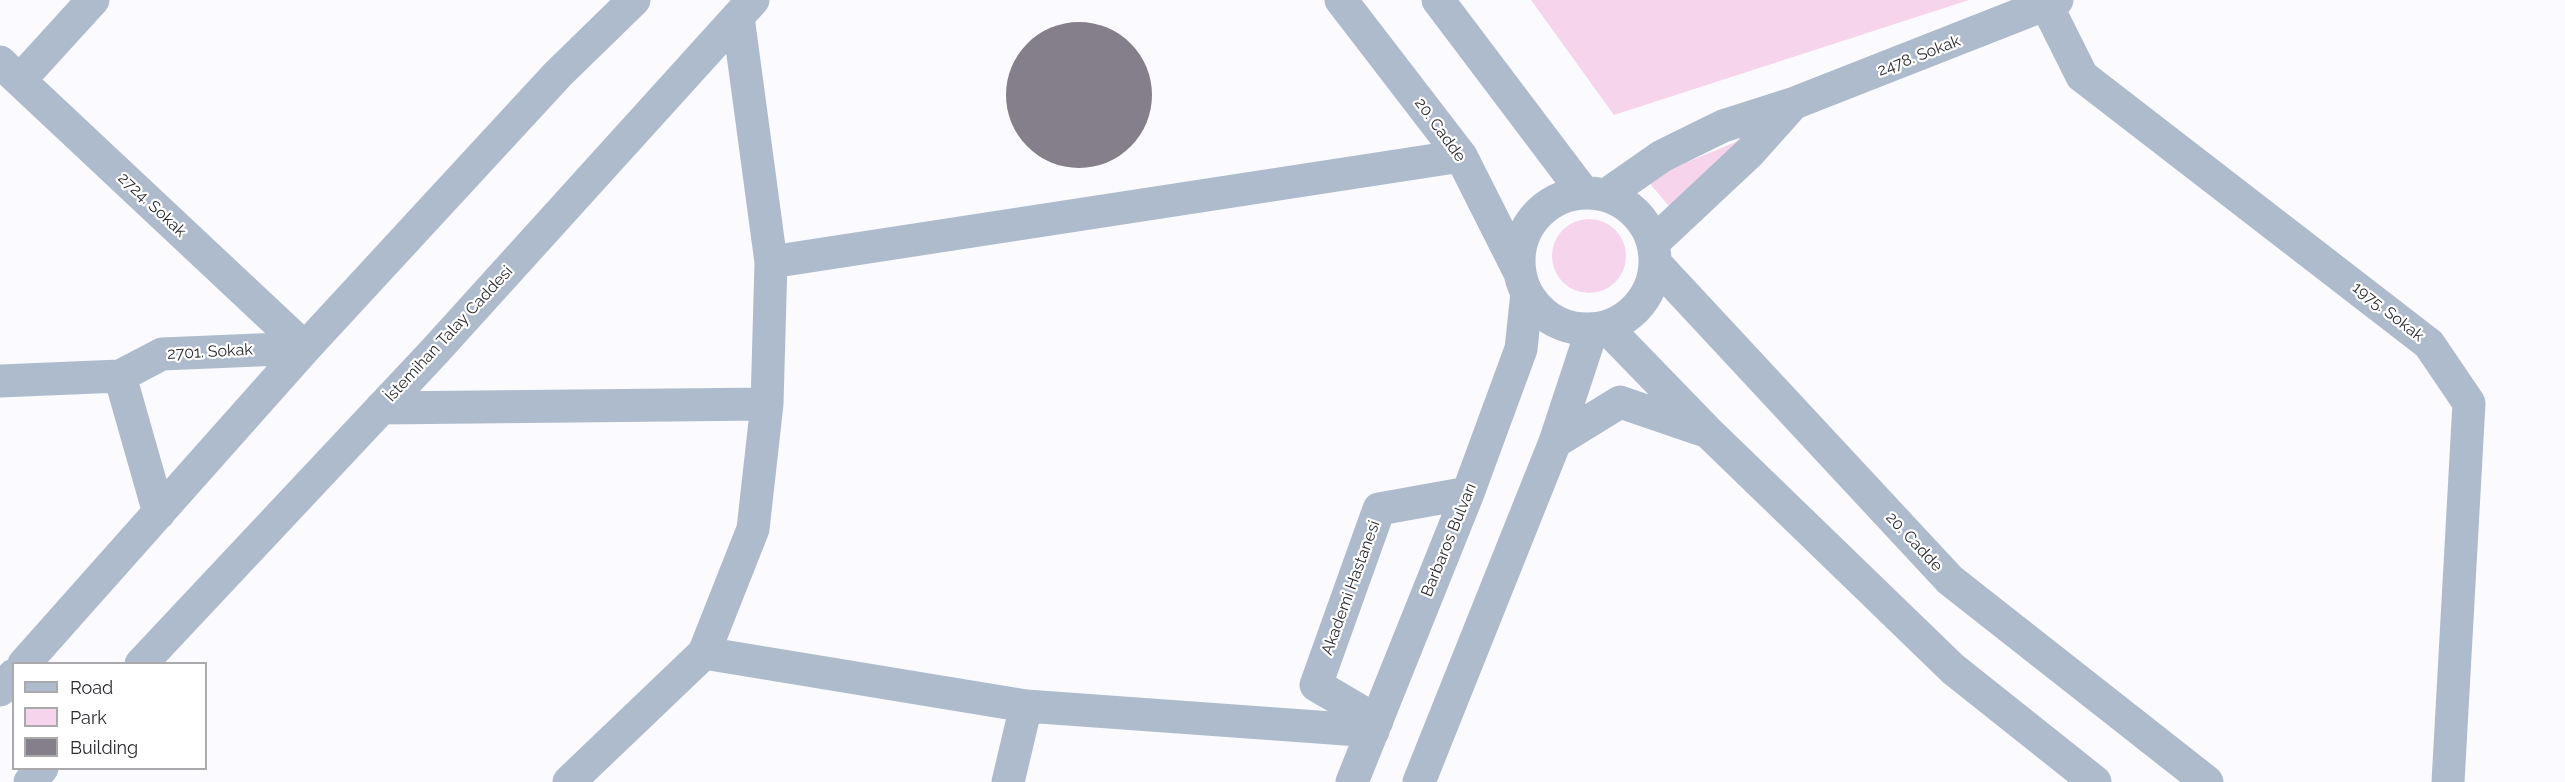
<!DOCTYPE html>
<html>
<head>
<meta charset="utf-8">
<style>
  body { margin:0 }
  #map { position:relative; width:2565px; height:782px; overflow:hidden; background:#fbfbff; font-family:Raleway,sans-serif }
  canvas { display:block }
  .legend { position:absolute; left:12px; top:662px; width:195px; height:108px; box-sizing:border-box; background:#fff; border:2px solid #aaaaac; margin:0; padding:8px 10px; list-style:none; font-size:18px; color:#2a2a30 }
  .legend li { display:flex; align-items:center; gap:12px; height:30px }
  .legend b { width:30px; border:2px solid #aaaaac }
</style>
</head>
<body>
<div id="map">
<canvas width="2565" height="782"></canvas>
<ul class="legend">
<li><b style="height:8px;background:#aebbcd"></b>Road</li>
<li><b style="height:16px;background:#f6d4eb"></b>Park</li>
<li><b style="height:16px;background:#857e8b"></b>Building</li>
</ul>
</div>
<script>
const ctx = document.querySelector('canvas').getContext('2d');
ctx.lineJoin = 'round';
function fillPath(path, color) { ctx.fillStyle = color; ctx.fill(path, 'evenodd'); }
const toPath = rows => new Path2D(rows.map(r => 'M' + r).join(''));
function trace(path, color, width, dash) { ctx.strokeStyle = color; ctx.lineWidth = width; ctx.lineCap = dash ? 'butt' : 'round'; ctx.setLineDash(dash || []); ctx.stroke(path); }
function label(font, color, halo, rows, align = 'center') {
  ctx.font = font + ' Raleway,sans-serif'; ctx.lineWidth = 4.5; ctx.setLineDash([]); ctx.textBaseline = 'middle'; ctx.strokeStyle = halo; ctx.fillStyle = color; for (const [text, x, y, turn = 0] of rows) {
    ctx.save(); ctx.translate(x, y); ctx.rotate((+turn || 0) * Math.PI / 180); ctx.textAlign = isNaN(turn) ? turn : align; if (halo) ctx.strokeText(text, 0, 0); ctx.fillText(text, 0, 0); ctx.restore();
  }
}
const green = toPath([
  [1531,0,1969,0,1614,115],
  [1743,139,1673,211,1646,179],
  '1552 256a37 37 0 1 1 74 0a37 37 0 1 1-74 0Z'
]);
const building = toPath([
  '1006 95a73 73 0 1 1 146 0a73 73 0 1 1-146 0Z'
]);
const minor = toPath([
  [1341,0,1461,156,1520,273],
  [1438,0,1583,192],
  [2044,0,2082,76,2429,344,2469,403,2448,782],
  [0,62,305,348],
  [20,80,93,0],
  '1519 261a68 68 0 1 1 136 0a68 68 0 1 1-136 0Z',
  [1606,195,1662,156,1723,126,1792,104,2057,0],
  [1654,242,1749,153,1791,106],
  [771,262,1461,156],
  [1656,264,1950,580,2207,782],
  [1607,328,1707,431,1953,669,2095,782],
  [0,381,120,376],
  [381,408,767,404],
  [1555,442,1620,402,1702,430],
  [159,513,120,376,162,354,305,348],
  [704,653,1026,706,1373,731],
  [24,664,305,348,558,74,634,0],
  [141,664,434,352,753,0],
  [0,690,14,675],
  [1377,721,1316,685,1379,509,1468,493],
  [30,782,42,768],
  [569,782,704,653,753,529,767,404,771,262,738,17],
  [1008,782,1026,706],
  [1352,782,1468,493,1521,349,1527,293],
  [1419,782,1555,442,1592,330]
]);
const streetNames = [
  ["2478. Sokak",1919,56,-21],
  ["20. Cadde",1440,130,54],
  ["2724. Sokak",152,205,43],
  ["1975. Sokak",2388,312,38],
  ["İstemihan Talay Caddesi",449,334,-47],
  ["2701. Sokak",210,352,-3],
  ["Barbaros Bulvarı",1449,540,-68],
  ["20. Cadde",1914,542,47],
  ["Akademi Hastanesi",1351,588,-70]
];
fillPath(green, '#f6d4eb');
fillPath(building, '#857e8b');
trace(minor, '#aebbcd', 33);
label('16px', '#2a2a30', '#fff', streetNames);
</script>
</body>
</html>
